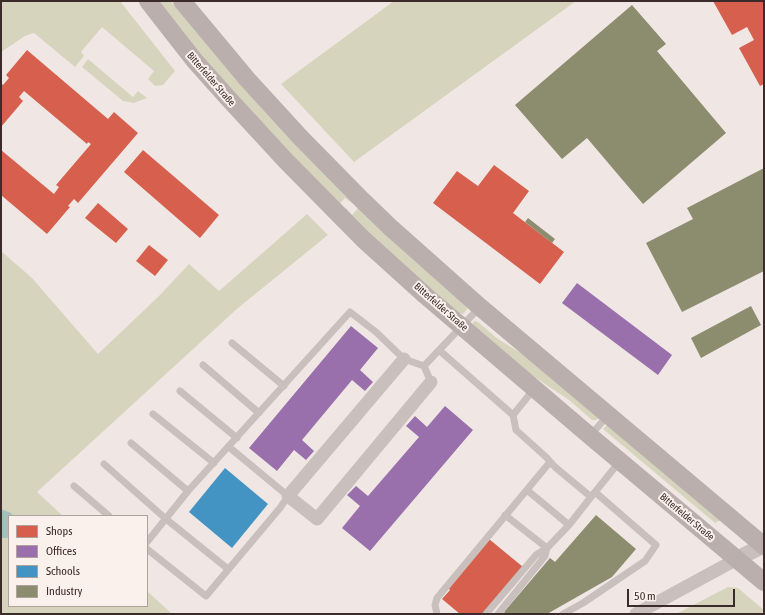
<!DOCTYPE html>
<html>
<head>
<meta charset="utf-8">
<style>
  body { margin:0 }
  #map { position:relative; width:765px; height:615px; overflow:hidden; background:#f0e7e4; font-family:"Asap Condensed",sans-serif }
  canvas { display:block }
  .frame { position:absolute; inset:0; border:2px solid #3b2b2a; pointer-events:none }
  .legend { position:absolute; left:8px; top:515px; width:140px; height:92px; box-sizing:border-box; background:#fbf1ec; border:1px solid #aea29e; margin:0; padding:5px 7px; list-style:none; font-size:12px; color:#3b2b2a }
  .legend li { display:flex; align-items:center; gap:8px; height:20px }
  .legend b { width:20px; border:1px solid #aea29e }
  .scale { position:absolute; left:627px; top:589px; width:108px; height:18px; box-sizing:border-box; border:2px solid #3b2b2a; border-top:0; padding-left:5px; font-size:12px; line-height:14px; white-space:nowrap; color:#3b2b2a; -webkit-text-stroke:3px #fbf1ec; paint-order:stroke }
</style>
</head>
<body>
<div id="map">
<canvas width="765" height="615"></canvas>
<div class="frame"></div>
<ul class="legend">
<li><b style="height:11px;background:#d6604d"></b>Shops</li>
<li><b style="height:11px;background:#9970ab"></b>Offices</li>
<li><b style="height:11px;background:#4393c3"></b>Schools</li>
<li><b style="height:11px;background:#8c8c6e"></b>Industry</li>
</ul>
<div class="scale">50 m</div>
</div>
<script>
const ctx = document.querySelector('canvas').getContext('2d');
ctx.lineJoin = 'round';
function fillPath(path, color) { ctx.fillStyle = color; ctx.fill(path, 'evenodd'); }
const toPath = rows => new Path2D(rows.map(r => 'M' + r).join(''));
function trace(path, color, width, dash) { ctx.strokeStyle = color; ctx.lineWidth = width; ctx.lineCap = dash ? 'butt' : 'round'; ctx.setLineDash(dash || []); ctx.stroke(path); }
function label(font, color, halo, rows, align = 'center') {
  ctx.font = font + ' "Asap Condensed",sans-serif'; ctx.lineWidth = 4; ctx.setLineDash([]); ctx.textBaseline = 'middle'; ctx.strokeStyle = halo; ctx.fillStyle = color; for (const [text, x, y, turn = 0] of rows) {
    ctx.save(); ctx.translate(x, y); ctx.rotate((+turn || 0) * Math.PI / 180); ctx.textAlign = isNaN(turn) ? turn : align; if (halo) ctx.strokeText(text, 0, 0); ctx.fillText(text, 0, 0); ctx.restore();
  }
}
const green = toPath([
  [1,1,120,1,175,71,163,85,155,86,148,79,154,71,102,27,81,52,84,56,75,67,34,33,25,36,1,52],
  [157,1,170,1,181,12,354,202,353,204,345,198,338,205,218,76],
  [394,1,576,1,354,162,281,84],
  [88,59,133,97,138,91,147,98,134,103,123,101,82,67],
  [359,207,467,305,467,309,465,312,463,314,458,313,344,210,346,208,352,215],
  [307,214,328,235,238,308,37,492,63,516,9,516,9,606,147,606,147,591,172,614,1,614,1,251,32,278,98,354,160,295,189,264,219,291],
  [475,321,478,322,498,339,540,365,597,415,598,419,596,420,592,420,569,400,530,374,473,326,473,322],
  [608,424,721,520,715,523,603,429],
  [728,587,738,588,764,610,764,614,676,614]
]);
const water = toPath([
  [1,509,11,513,13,516,9,516,9,537,6,538,1,538]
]);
const shops = toPath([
  [713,1,764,1,764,84,760,86,739,48,754,40,747,27,732,35],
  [27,50,108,119,114,112,138,133,78,203,74,199,68,206,70,207,47,234,1,195,1,150,54,194,59,187,56,185,91,144,88,142,87,144,24,91,19,97,23,101,1,127,1,83,3,85,9,78,6,75],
  [143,150,219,215,200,238,124,172],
  [494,165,529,191,513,213,564,252,540,284,433,203,457,171,478,186],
  [98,203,128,229,116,243,85,218],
  [149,245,168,260,155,276,136,261],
  [489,539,523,567,484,614,479,613,478,614,460,614,442,599,450,590,448,588]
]);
const offices = toPath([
  [577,283,672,355,658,375,562,303],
  [351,326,378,348,360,370,373,382,365,391,352,380,302,440,314,451,306,460,294,450,277,471,249,448],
  [445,406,473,430,370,551,342,528,360,506,347,495,356,486,368,496,419,437,406,426,415,416,427,427]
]);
const schools = toPath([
  [225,468,268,504,232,548,189,512]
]);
const industry = toPath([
  [632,5,666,44,657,51,726,133,643,204,587,138,562,159,515,105],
  [764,168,764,271,682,312,646,243,693,219,687,208],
  [528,218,555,239,552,243,525,222],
  [751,306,761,325,701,358,691,338],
  [596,515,636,549,612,577,547,614,506,614,504,612,550,558,555,562]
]);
const service = toPath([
  [232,343,284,386],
  [439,350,513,415],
  [203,365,259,413],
  [424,366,431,382],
  [534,389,513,415,516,430,546,457,555,467,591,497,620,461],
  [180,391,237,438],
  [153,414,214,463],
  [590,436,608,415],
  [131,443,188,491],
  [104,464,166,519,228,569],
  [74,486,109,516],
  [527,490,569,525],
  [505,515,547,548],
  [147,542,188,491,350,312,376,332,404,359,424,366,480,307],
  [147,549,206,596,280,508,288,496,229,447],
  [437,614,435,605,437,598,550,462],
  [486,614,536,555,547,548,569,525,591,497],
  [498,614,545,556,547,548],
  [563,614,583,603,645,561,656,545,595,492]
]);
const minor = toPath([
  [404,359,288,496,317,519,431,382],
  [636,614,737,559]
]);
const tertiary = toPath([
  [737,559,764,545]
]);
const secondary = toPath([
  [148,1,194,60,227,97,286,161,363,239,426,296,590,436,764,582],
  [182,1,247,79,301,138,362,200,390,227,480,307,764,546]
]);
const streetNames = [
  ["Bitterfelder Straße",211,79,49],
  ["Bitterfelder Straße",441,307,41],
  ["Bitterfelder Straße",687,517,40]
];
fillPath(green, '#d7d4be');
fillPath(water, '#9fc3bb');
fillPath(shops, '#d6604d');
fillPath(offices, '#9970ab');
fillPath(schools, '#4393c3');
fillPath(industry, '#8c8c6e');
trace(service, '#c9c0bd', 7);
trace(minor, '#c9c0bd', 13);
trace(tertiary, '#c9c0bd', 16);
trace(secondary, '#baafad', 18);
label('10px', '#3b2b2a', '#fbf1ec', streetNames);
</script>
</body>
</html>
